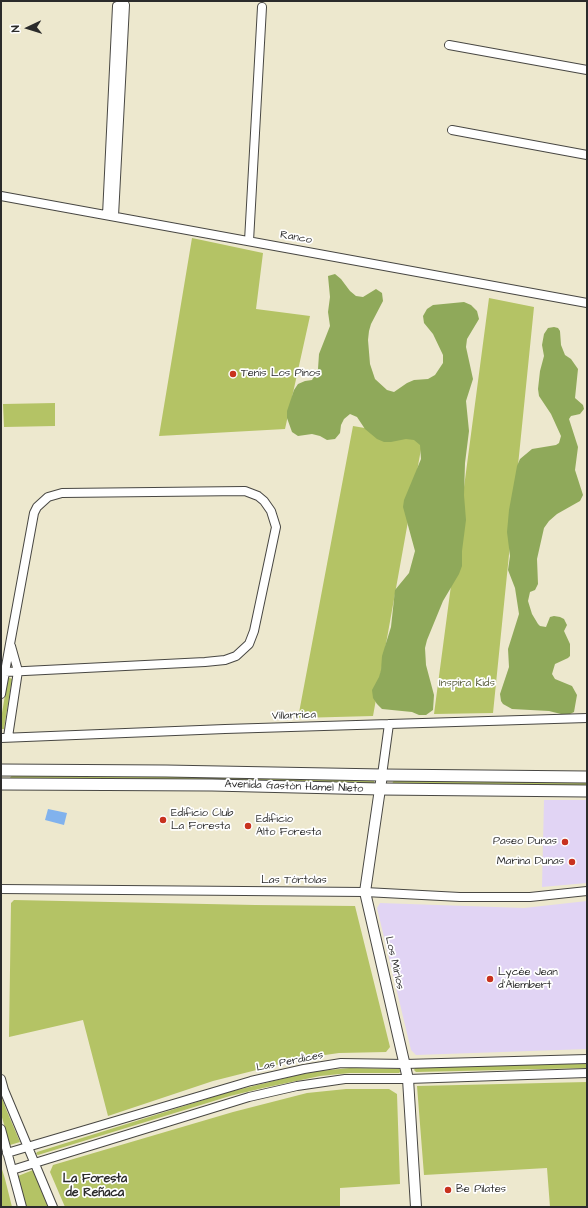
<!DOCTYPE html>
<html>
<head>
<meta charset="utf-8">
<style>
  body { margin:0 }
  #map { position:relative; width:588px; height:1208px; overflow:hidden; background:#ede8ce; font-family:"Architects Daughter",sans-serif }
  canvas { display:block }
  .frame { position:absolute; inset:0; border:2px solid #2b2b2b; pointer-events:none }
  .north { position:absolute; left:8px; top:8px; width:40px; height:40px; -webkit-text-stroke:3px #fff; paint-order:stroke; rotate:266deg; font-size:11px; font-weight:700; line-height:16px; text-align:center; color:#2b2b2b }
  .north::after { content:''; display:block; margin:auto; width:14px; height:18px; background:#2b2b2b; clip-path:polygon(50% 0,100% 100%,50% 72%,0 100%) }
</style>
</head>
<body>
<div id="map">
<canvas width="588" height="1208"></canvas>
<div class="frame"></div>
<div class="north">N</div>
</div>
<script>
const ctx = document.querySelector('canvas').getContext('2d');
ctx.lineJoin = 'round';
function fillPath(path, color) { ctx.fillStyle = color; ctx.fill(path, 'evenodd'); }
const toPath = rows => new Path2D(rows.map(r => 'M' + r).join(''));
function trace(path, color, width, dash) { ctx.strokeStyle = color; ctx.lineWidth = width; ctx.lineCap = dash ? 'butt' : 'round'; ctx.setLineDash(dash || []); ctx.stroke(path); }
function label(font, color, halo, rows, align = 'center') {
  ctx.font = font + ' "Architects Daughter",sans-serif'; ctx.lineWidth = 3.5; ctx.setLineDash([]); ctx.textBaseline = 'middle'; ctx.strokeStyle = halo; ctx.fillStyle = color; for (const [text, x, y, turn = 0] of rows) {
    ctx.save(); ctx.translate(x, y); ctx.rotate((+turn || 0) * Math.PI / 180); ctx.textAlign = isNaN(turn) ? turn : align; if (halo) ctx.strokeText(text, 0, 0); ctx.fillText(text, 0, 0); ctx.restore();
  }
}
const built = toPath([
  [544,800,587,800,587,883,542,887],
  [587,901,587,1049,416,1055,411,1050,377,908,380,903,524,908]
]);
const green = toPath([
  [192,238,263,253,256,309,310,316,285,429,159,436],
  [489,298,534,307,493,713,434,714],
  [55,403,55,426,4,427,3,404],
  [353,426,423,438,373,716,298,718],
  [8,677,12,679,4,729,1,729,1,719],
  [12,775,190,775,374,780,374,785,109,778,12,780,10,778],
  [394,780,587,783,587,788,394,785,392,784],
  [14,900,255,905,355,906,390,1047,386,1052,339,1053,304,1058,213,1081,108,1116,83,1020,9,1037,11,903],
  [587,1063,587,1068,416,1072,414,1070,415,1068],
  [350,1068,399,1069,401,1071,399,1073,350,1073,320,1076,263,1088,230,1096,38,1155,36,1154,37,1152,229,1092,298,1075,319,1071],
  [587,1082,587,1207,550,1207,547,1168,424,1175,417,1086],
  [346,1089,389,1089,397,1094,400,1184,340,1188,340,1207,65,1207,50,1172,53,1165,233,1112,307,1093],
  [1,1095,6,1109,20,1142,10,1145,1,1114],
  [1,1166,5,1179,12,1207,1,1207],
  [33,1170,48,1207,26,1207,18,1176]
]);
const forest = toPath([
  [335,274,341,279,350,291,356,296,363,297,376,289,382,293,383,301,371,324,369,331,368,340,370,364,375,379,387,390,394,392,407,383,414,380,428,379,435,375,443,363,443,355,433,334,424,323,423,316,427,309,433,305,464,302,471,305,477,311,479,319,467,339,466,347,473,379,466,401,469,431,465,463,464,495,466,520,462,551,462,566,459,574,443,601,427,640,425,648,426,665,434,695,433,710,426,715,419,715,412,712,382,709,377,704,373,698,372,690,379,677,381,670,382,656,391,627,395,590,409,573,415,551,403,507,404,500,421,459,420,445,414,440,406,439,391,442,384,442,377,439,365,429,357,417,350,414,344,419,341,425,340,433,335,439,327,440,320,436,312,434,298,436,292,432,287,418,287,411,294,390,298,384,305,381,312,380,318,369,319,354,330,326,328,312,330,297,328,276],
  [554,327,558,328,560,331,561,345,565,355,571,359,578,369,575,398,583,405,584,409,580,414,571,416,569,419,578,447,575,470,583,495,580,501,557,514,549,521,544,528,537,559,538,584,535,590,530,592,528,601,532,614,538,624,540,626,546,627,550,617,554,616,560,617,564,619,567,625,564,631,570,644,570,656,568,658,555,664,552,674,555,679,572,686,577,695,574,712,568,715,561,714,549,711,512,709,503,704,501,701,500,694,509,667,508,649,519,614,515,588,508,570,510,556,507,532,509,510,517,466,520,459,532,449,556,445,559,443,561,436,551,414,539,396,538,389,540,371,544,356,542,345,544,334,548,328]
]);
const water = toPath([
  [48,809,67,813,64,825,45,820]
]);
const minor = toPath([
  [449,45,587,70],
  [452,130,587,155],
  [1,196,587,303],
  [107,215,117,6,125,5,114,216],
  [249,241,262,7],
  [1,694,5,672,10,644,34,513,37,507,48,497,62,493,245,491,258,496,264,501,271,511,276,527,254,631,249,644,236,656,225,660,205,662,5,672],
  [8,737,18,671,11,646],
  [1,738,225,729,587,718],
  [382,775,389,724],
  [1,889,365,892,460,897,530,897,587,891],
  [1,1079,4,1090,53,1207],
  [1,1129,22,1207],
  [7,1153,251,1081,304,1069,341,1063,405,1064,587,1059],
  [12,1170,249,1097,297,1086,345,1079,408,1079,587,1073]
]);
const tertiary = toPath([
  [382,775,365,892,408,1079,416,1207]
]);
const secondary = toPath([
  [1,770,166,771,382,775,587,777],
  [1,784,212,785,380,789,587,791]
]);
const markers = [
  [233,374,4,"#c8321e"],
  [163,820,4,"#c8321e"],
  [248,826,4,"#c8321e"],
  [565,842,4,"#c8321e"],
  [572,862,4,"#c8321e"],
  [490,979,4,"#c8321e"],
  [448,1190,4,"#c8321e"]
];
const streetNames = [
  ["Ranco",296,238,10],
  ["Villarrica",294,716,-2],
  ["Avenida Gastón Hamel Nieto",294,787,2],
  ["Las Tórtolas",294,881],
  ["Los Mirlos",394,963,77],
  ["Las Perdices",290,1062,-11]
];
const poiNames = [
  ["Tenis Los Pinos",241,374],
  ["Edificio Club",171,814],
  ["La Foresta",171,827],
  ["Edificio",256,820],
  ["Alto Foresta",256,833],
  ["Paseo Dunas",557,842,"right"],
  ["Marina Dunas",564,862,"right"],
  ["Lycée Jean",498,973],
  ["d’Alembert",498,986],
  ["Be Pilates",456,1190]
];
const parkNames = [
  ["Inspira Kids",467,684]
];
const neighbourhoodNames = [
  ["La Foresta",95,1179],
  ["de Reñaca",95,1193]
];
fillPath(built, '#e1d4f4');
fillPath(green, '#b4c365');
fillPath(forest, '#8fa95a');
fillPath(water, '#81b2ed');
trace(minor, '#484743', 10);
trace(tertiary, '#484743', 12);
trace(secondary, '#484743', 13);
trace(minor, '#fff', 8);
trace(tertiary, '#fff', 10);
trace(secondary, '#fff', 11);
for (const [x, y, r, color] of markers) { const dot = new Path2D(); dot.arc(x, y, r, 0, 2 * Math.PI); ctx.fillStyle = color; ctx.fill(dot); trace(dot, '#fff', 1.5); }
label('11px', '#2b2b2b', '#fff', streetNames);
label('11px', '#2b2b2b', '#fff', poiNames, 'left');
label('11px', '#5b603f', '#fff', parkNames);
label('bold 12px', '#2b2b2b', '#fff', neighbourhoodNames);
</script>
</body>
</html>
